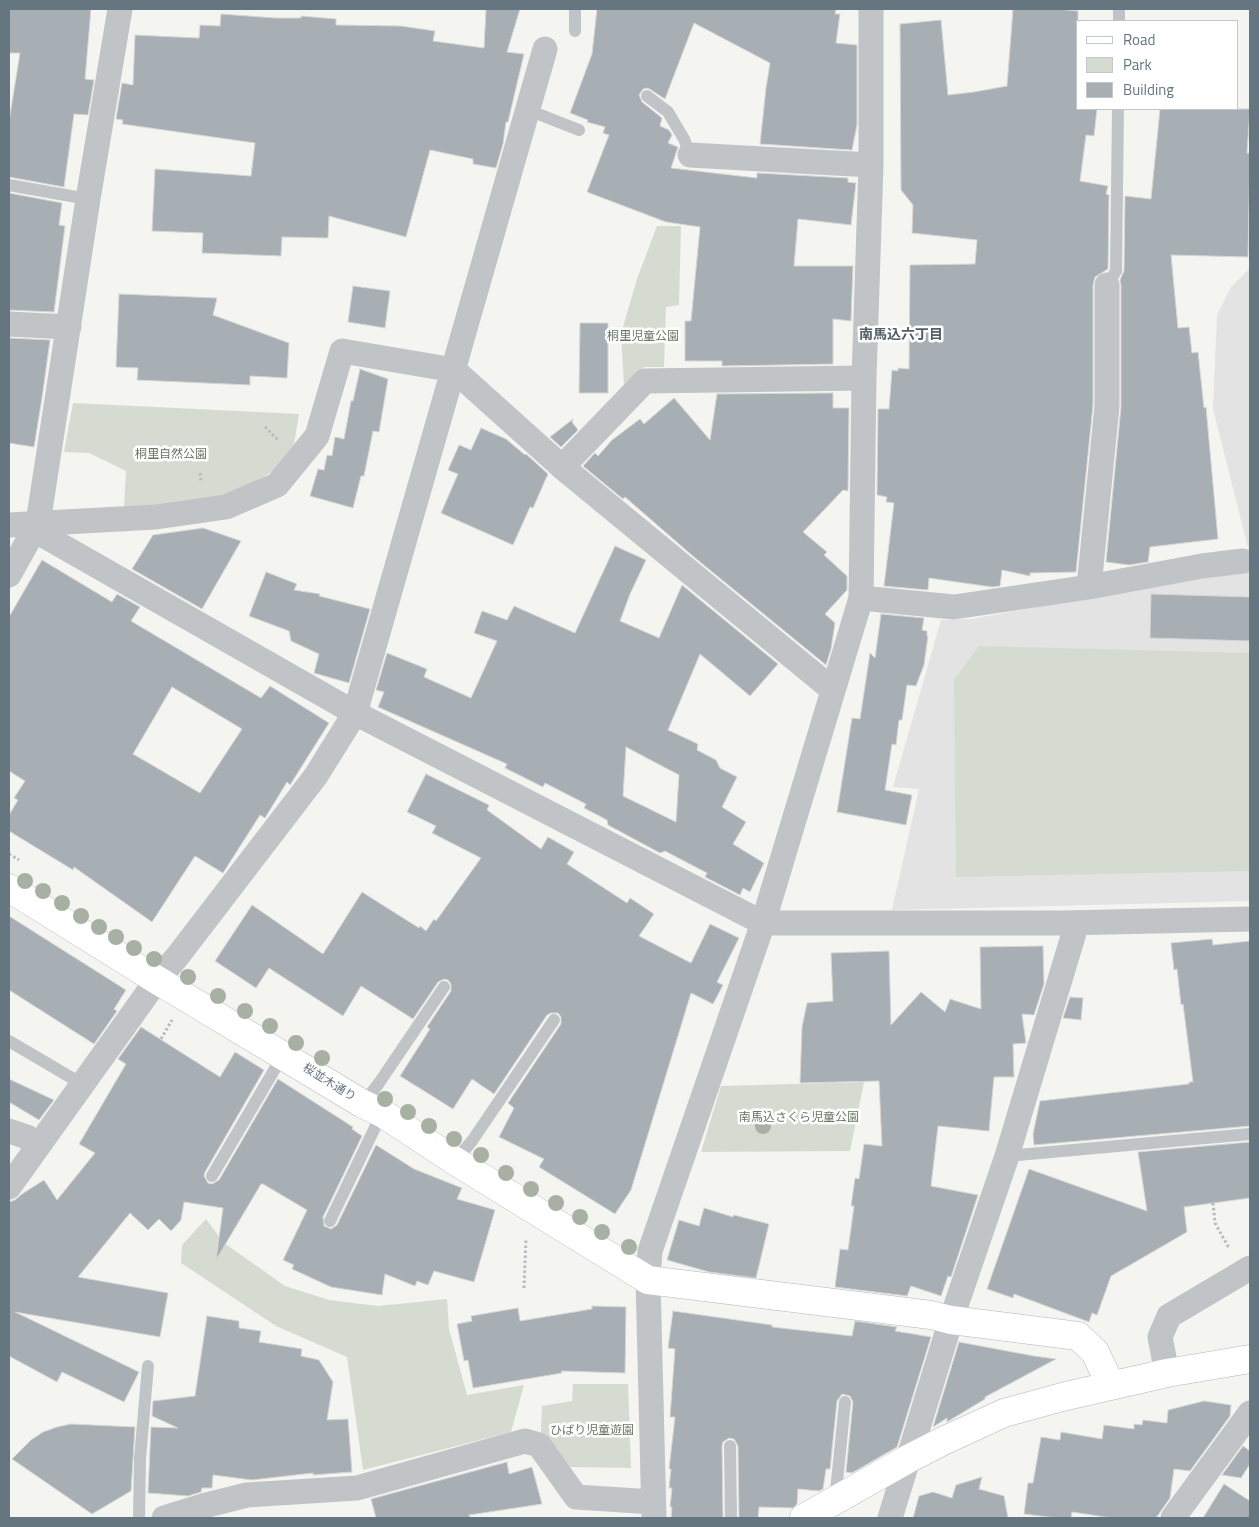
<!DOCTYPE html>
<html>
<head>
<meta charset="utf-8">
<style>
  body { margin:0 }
  #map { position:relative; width:1259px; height:1527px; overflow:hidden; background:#f4f4f1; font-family:"Titillium Web",sans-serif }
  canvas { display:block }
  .frame { position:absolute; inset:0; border:10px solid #657680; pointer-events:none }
  .legend { position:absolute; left:1076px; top:20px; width:162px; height:90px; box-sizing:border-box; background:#fff; border:1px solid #c1c8cc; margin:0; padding:6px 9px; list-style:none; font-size:15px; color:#657680 }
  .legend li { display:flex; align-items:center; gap:10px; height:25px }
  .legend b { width:25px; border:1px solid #c1c8cc }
</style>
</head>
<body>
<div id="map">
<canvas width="1259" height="1527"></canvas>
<div class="frame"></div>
<ul class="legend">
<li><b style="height:6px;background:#fff"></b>Road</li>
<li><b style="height:14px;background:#d6dbd2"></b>Park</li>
<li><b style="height:14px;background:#a7afb4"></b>Building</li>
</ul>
</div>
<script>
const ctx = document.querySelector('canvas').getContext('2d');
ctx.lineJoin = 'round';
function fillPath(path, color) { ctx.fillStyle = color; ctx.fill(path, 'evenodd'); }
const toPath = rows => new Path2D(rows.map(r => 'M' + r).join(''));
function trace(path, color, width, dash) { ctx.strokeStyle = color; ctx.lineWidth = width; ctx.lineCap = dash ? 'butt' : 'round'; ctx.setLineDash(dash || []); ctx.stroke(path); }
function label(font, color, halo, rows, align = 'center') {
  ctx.font = font + ' "Titillium Web","Noto Sans JP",sans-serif'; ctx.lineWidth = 5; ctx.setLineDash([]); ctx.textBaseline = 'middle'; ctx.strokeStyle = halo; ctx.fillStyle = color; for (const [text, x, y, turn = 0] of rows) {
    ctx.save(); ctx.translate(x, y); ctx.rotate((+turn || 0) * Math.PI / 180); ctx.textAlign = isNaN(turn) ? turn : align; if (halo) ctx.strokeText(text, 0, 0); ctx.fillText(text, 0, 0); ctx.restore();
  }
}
const built = toPath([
  [1250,268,1250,556,1213,409,1217,315,1231,287],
  [1250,568,1250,901,892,910,919,789,893,787,941,620,972,619]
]);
const green = toPath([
  [657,226,681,226,679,305,666,307,664,367,644,367,624,385,621,334,637,279],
  [73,403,299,414,294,444,276,469,243,490,211,500,124,508,126,471,89,453,64,452],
  [979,646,1250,653,1250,871,956,877,954,680],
  [864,1082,850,1151,701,1152,721,1086],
  [206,1219,224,1243,285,1286,329,1300,378,1306,447,1299,449,1329,467,1395,524,1385,511,1432,363,1470,347,1357,276,1326,181,1263,182,1245],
  [573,1384,628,1384,631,1468,567,1467,541,1432,542,1406,572,1401]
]);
const building = toPath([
  [9,9,91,9,85,79,94,80,88,115,74,114,64,187,9,177,9,121,20,53,9,53,9,9],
  [486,9,520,9,507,52,524,54,508,122,506,122,503,144,496,168,473,164,473,159,430,150,406,237,329,216,328,238,282,237,281,256,202,253,203,233,152,231,155,169,251,176,255,143,122,124,123,120,116,119,122,83,133,85,135,35,199,38,200,25,220,26,221,14,276,18,301,18,301,16,336,19,336,25,401,26,435,31,433,41,484,48,486,9],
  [597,9,836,9,835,14,840,14,836,43,857,45,857,125,852,150,760,144,766,88,770,63,694,23,665,99,648,88,643,89,639,95,642,102,662,118,660,126,669,130,672,135,668,143,678,147,671,168,757,178,757,173,848,178,848,182,856,183,851,225,798,219,794,266,853,266,851,321,833,319,833,364,722,366,722,361,685,361,685,321,691,321,700,227,666,222,587,192,609,135,603,133,605,127,587,122,588,120,570,113,592,54,597,9],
  [1013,9,1057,9,1078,11,1078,109,1097,109,1094,136,1086,135,1080,181,1108,186,1106,194,1109,195,1108,269,1095,277,1093,285,1093,405,1076,572,1030,573,1030,576,1002,570,1000,586,992,587,929,578,928,590,884,586,894,503,886,502,887,497,877,495,878,409,889,409,892,370,898,371,898,368,909,369,910,265,975,264,977,240,912,233,913,205,901,190,900,24,941,20,948,95,974,92,1007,86,1013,9],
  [1160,109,1250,109,1247,153,1250,153,1248,257,1171,255,1178,328,1189,327,1192,353,1198,352,1204,408,1206,407,1218,539,1150,547,1148,562,1129,565,1106,562,1121,407,1121,285,1120,280,1124,271,1125,196,1151,199,1160,109],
  [9,193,62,203,59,225,65,226,54,312,9,310,9,193],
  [353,286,390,291,385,328,348,322,353,286],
  [119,294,217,298,213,315,289,343,287,378,250,376,250,385,137,380,138,368,116,367,119,294],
  [580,323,608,323,608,393,579,393,580,323],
  [9,338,50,340,42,398,34,447,9,443,9,338],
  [360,369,388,379,379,432,373,431,364,476,361,476,353,508,310,496,318,469,324,470,327,455,332,456,335,437,344,439,351,401,353,401,360,369],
  [833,393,833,408,849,408,848,491,843,490,803,532,827,552,824,555,847,576,847,590,825,614,835,623,831,649,826,665,694,557,625,497,623,499,583,466,595,453,598,456,612,440,640,419,644,424,674,398,710,440,717,394,833,393],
  [573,419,572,422,578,430,561,447,550,437,573,419],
  [481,428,506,439,525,455,526,454,548,474,533,508,530,507,513,545,441,513,458,474,448,470,459,445,471,450,481,428],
  [203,528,241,541,202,609,132,569,153,535,203,528],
  [615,546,646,560,630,594,620,621,659,638,682,585,778,664,750,696,700,654,668,730,698,744,697,750,716,760,720,768,737,777,722,807,746,822,733,844,764,863,750,892,743,888,740,895,705,877,707,873,665,851,660,853,608,825,607,820,584,808,586,804,545,783,543,787,505,768,507,764,378,707,384,692,376,690,387,653,427,669,424,677,471,698,497,641,474,633,482,611,507,620,514,606,575,633,615,546],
  [626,747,679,775,676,822,623,796,626,747],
  [42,560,112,602,117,594,140,607,131,621,261,698,270,686,329,723,290,785,287,782,265,818,260,815,223,873,195,856,152,922,74,867,73,870,9,831,9,815,18,800,14,798,25,781,9,771,9,617,42,560],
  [172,687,242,729,200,793,133,754,172,687],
  [266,572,297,584,294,590,320,594,319,596,370,609,349,683,314,673,319,654,291,641,289,631,249,616,266,572],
  [1151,594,1250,597,1250,641,1150,638,1151,594],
  [881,614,924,618,922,630,927,631,927,636,928,636,924,665,916,686,907,685,902,720,899,720,896,745,892,744,885,790,912,795,906,825,837,812,852,718,860,719,870,653,875,658,881,614],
  [426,774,489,805,487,810,541,849,548,837,574,852,567,864,627,903,630,898,654,914,639,936,691,963,710,924,739,938,717,982,723,985,713,1004,691,993,631,1190,615,1214,539,1167,544,1159,499,1137,514,1108,508,1103,561,1024,561,1017,558,1013,551,1013,547,1015,494,1094,472,1079,453,1109,400,1076,430,1029,427,1027,451,991,451,984,448,980,444,979,438,982,413,1019,361,986,343,1016,269,968,256,988,215,961,252,905,323,954,362,892,419,928,420,926,426,931,434,919,436,921,481,858,432,833,436,826,407,812,426,774],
  [9,916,126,990,114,1009,117,1011,94,1044,9,990,9,916],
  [1212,939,1213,945,1250,941,1250,1126,1034,1145,1033,1134,1040,1101,1189,1084,1189,1082,1193,1082,1183,1004,1181,1005,1177,969,1174,970,1171,943,1212,939],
  [1043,946,1044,984,1034,1015,1022,1014,1026,1043,1013,1044,1014,1077,994,1077,989,1131,938,1126,931,1186,978,1195,951,1277,948,1276,941,1296,911,1286,907,1296,835,1287,840,1249,848,1250,854,1206,851,1206,855,1178,859,1179,864,1144,882,1146,879,1081,800,1083,802,1027,807,1003,833,1001,831,953,889,951,891,1025,921,992,945,1012,950,999,981,1009,980,947,1043,946],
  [1070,997,1083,998,1081,1020,1063,1018,1070,997],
  [141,1027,220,1077,235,1052,264,1070,205,1172,204,1176,208,1183,212,1184,219,1180,278,1079,353,1127,352,1129,362,1136,323,1217,324,1226,331,1229,337,1225,376,1145,414,1169,462,1188,457,1199,495,1210,474,1282,434,1271,428,1285,417,1281,415,1286,385,1274,382,1295,331,1287,292,1269,294,1265,283,1260,307,1210,263,1184,261,1184,216,1260,223,1208,184,1202,181,1220,171,1231,159,1219,148,1230,130,1213,78,1277,168,1293,160,1337,15,1312,139,1372,124,1402,62,1372,57,1382,9,1356,9,1202,15,1200,22,1194,44,1180,57,1200,95,1153,79,1144,126,1064,118,1059,141,1027],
  [9,1079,54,1100,39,1120,9,1102,9,1079],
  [1250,1142,1250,1198,1184,1207,1187,1232,1111,1276,1097,1315,1092,1313,1089,1322,1014,1294,1013,1298,987,1289,1029,1169,1147,1211,1138,1152,1250,1142],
  [704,1208,733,1217,734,1215,769,1224,756,1278,709,1272,667,1260,679,1220,699,1226,704,1208],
  [592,1306,626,1307,625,1373,561,1371,562,1373,473,1388,468,1360,464,1361,457,1324,472,1321,471,1316,518,1308,520,1321,592,1309,592,1306],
  [673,1311,772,1325,772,1327,852,1336,855,1321,897,1327,895,1331,931,1337,897,1447,852,1473,846,1472,853,1402,850,1396,842,1394,837,1401,830,1469,826,1469,823,1489,819,1491,798,1489,797,1504,793,1508,759,1507,758,1518,739,1518,738,1446,734,1439,729,1438,723,1442,722,1446,723,1518,671,1518,672,1507,670,1507,672,1488,669,1488,671,1469,669,1469,675,1417,670,1417,675,1349,668,1348,673,1311],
  [207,1316,239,1321,239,1328,261,1331,259,1342,302,1349,301,1356,319,1360,333,1382,327,1420,348,1419,352,1472,313,1475,313,1473,252,1480,213,1475,212,1488,202,1488,201,1492,188,1496,148,1493,151,1427,178,1428,152,1416,153,1401,195,1396,207,1316],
  [959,1342,1034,1356,1056,1359,985,1397,985,1399,947,1422,947,1418,933,1427,959,1342],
  [1204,1401,1231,1405,1230,1416,1190,1471,1174,1469,1170,1498,1156,1518,1112,1518,1072,1512,1071,1518,1057,1518,1024,1514,1028,1483,1033,1483,1041,1437,1060,1440,1061,1432,1102,1439,1104,1425,1134,1429,1134,1424,1142,1425,1143,1420,1167,1423,1168,1410,1204,1401],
  [71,1424,135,1427,131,1491,92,1514,12,1459,31,1440,43,1432,57,1427,71,1424],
  [1243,1446,1250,1451,1250,1464,1241,1478,1222,1475,1243,1446],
  [507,1462,509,1474,532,1467,542,1504,469,1515,470,1518,376,1518,371,1499,507,1462],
  [982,1477,979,1489,1004,1496,1008,1518,913,1518,919,1496,933,1492,952,1498,956,1485,982,1477],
  [1224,1484,1250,1501,1250,1518,1203,1518,1224,1484]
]);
const path = toPath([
  [265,427,278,440],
  [200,473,201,482],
  [9,854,19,860],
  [161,1039,172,1020],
  [1213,1203,1215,1223,1229,1248],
  [524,1288,526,1238]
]);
const lane = toPath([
  [575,9,575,31],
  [1119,21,1119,9],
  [647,96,668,112,684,139,690,155],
  [528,110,579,130],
  [9,185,88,199],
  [1107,285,1116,271,1118,109],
  [9,1041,82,1084],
  [363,1104,379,1083,444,987],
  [1007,1156,1250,1134],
  [455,1161,472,1141,554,1020],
  [212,1176,283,1055],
  [330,1221,382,1113],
  [730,1446,731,1518],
  [835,1501,845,1402],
  [139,1518,140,1458,148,1366]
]);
const street = toPath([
  [690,155,871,165],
  [9,324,69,327],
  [562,467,645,381,864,378],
  [9,525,156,517,226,507,277,485,317,436,342,351,454,370,562,467,833,690],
  [34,530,355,713,763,923,1062,923,1250,919],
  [9,575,38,523,88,199,120,9],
  [1089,587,1202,566,1243,561],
  [861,598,954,607,1089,587,1107,406,1107,285],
  [9,1131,27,1137,38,1146],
  [9,1187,157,980,177,957,315,777,355,713,545,49],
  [1167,1373,1160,1337,1169,1316,1250,1268],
  [164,1518,203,1506,247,1495,357,1488,525,1441,539,1445,576,1497,653,1502],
  [654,1518,648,1280,650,1251,763,923,861,598,864,378,871,165,871,9],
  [890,1518,951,1320,1007,1156,1077,923],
  [1173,1518,1250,1413]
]);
const secondary = toPath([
  [9,888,157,980,363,1104,382,1113,455,1161,648,1280,931,1315,951,1320,1078,1336,1095,1352,1111,1386],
  [804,1518,908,1459,943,1441,1004,1413,1062,1397,1167,1373,1250,1359]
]);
const trees = [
  [25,881],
  [43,891],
  [62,903],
  [81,916],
  [99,927],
  [116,937],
  [134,948],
  [154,959],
  [188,977],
  [218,996],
  [245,1011],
  [270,1026],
  [296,1043],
  [322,1058],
  [385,1099],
  [408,1112],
  [429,1126],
  [763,1126],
  [454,1139],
  [481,1155],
  [506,1173],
  [531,1189],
  [556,1203],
  [580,1217],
  [602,1232],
  [629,1247]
];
const parkNames = [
  ["桐里児童公園",643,337],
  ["桐里自然公園",171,455],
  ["南馬込さくら児童公園",799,1118],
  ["ひばり児童遊園",592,1431]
];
const streetNames = [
  ["桜並木通り",329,1083,32]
];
const neighbourhoodNames = [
  ["南馬込六丁目",901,336]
];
fillPath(built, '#e2e3e2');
fillPath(green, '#d6dbd2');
fillPath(building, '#a7afb4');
trace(building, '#d6d6d4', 1);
trace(secondary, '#b0b6b9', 29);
trace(path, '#b8bbbd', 3, [2.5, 2.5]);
trace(lane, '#c0c4c7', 12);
trace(street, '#c0c4c7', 25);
trace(secondary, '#fff', 28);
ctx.fillStyle = '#a8b0a3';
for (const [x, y] of trees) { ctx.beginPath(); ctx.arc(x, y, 8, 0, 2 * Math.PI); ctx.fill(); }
label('12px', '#697864', '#fff', parkNames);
label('12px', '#657680', '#fff', streetNames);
label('bold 14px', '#535f66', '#fff', neighbourhoodNames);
</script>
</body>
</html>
